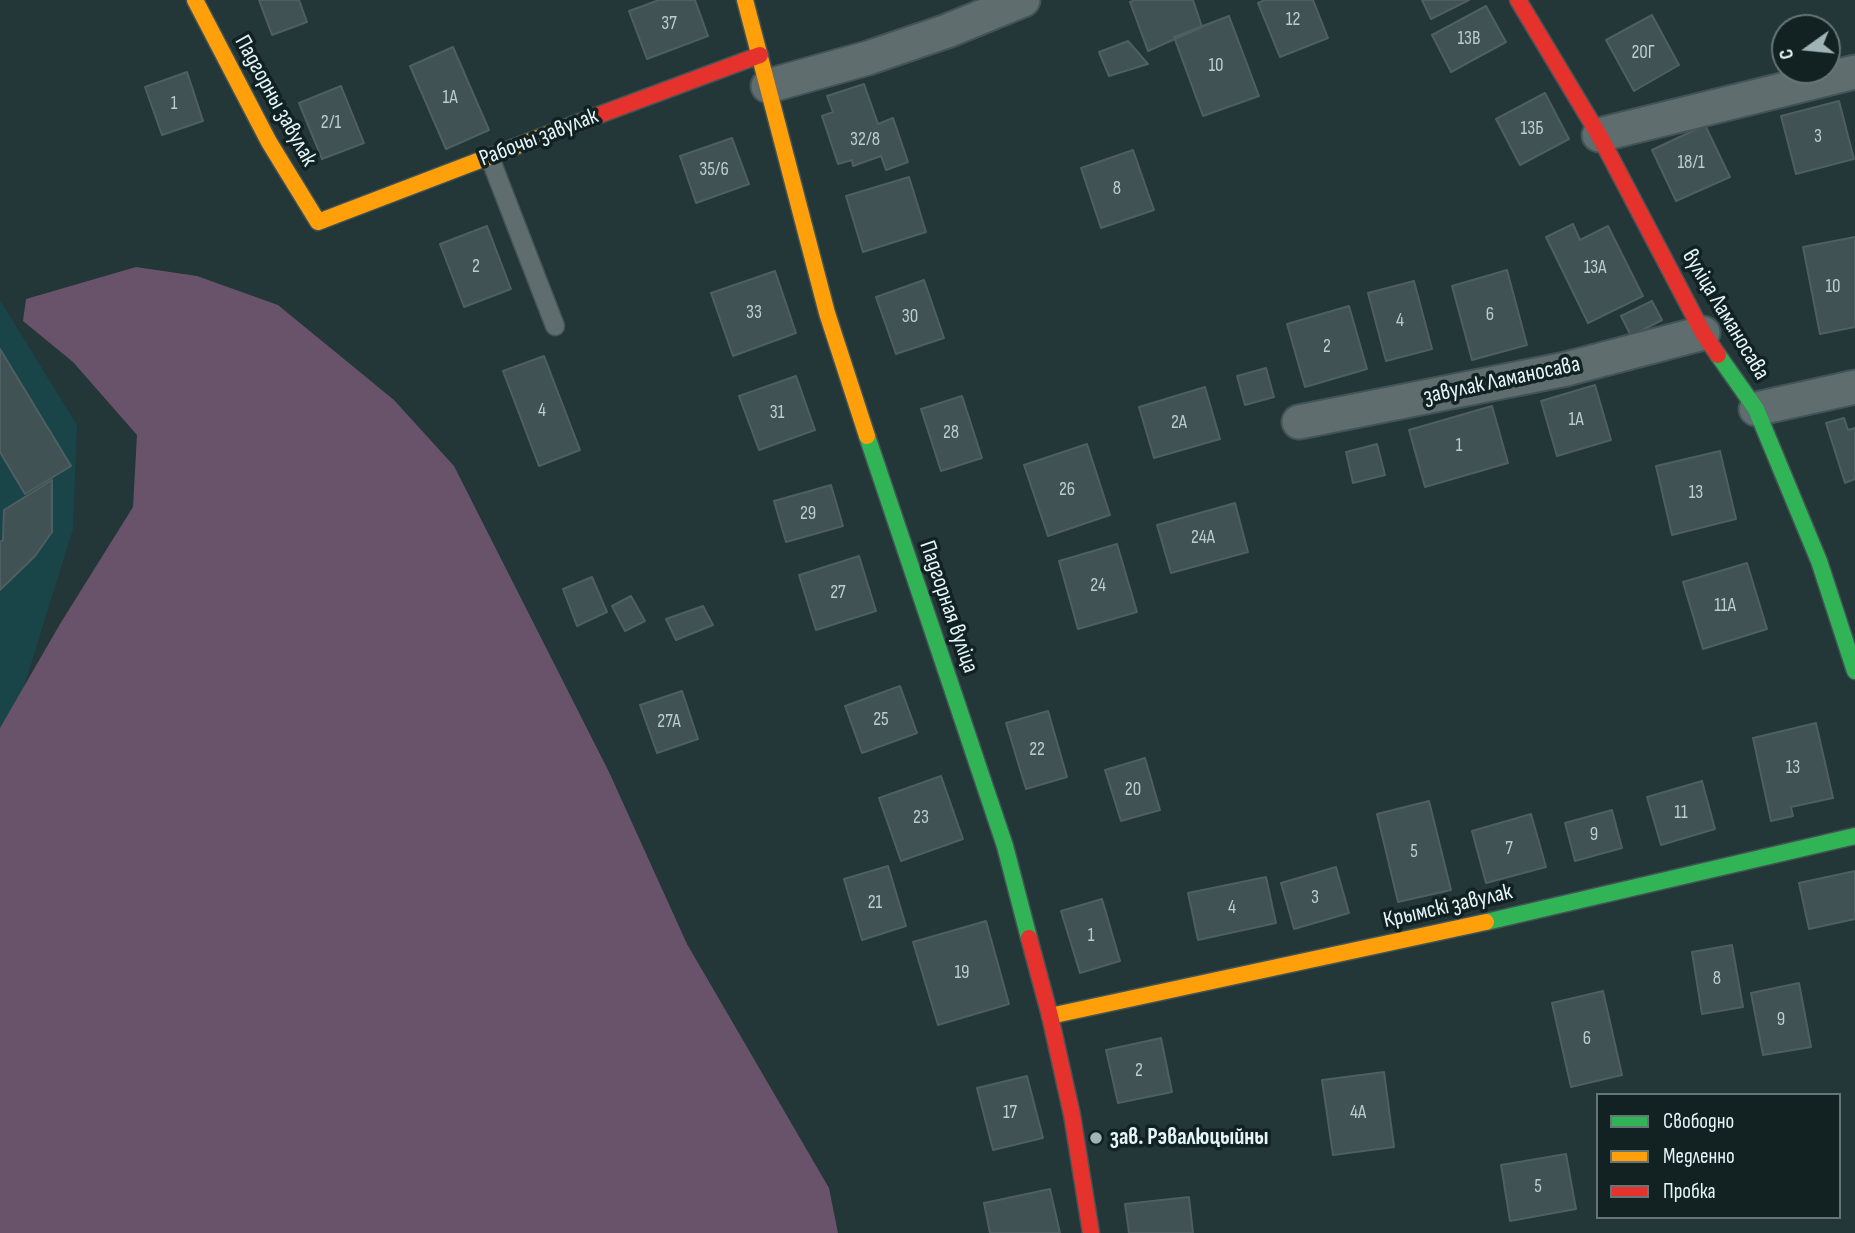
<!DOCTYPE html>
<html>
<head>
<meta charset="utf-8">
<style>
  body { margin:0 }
  #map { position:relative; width:1855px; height:1233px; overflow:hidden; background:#233638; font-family:"Sofia Sans Condensed",sans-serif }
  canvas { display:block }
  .legend { position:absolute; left:1596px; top:1093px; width:245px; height:126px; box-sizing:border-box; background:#122122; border:2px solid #667678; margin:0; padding:9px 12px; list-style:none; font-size:21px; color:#e4f6f8 }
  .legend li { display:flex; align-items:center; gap:14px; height:35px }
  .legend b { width:35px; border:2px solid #667678 }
  .north { position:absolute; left:1771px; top:14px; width:70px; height:70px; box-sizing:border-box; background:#122122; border:2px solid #667678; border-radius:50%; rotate:255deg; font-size:19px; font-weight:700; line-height:28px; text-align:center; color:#e4f6f8 }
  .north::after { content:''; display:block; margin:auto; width:24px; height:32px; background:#a0b3b5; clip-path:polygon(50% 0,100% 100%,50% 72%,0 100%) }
</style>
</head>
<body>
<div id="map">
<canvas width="1855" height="1233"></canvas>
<ul class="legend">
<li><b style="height:9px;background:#30b455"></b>Свободно</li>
<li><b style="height:9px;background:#ff9f0a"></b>Медленно</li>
<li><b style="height:9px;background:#e5322d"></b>Пробка</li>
</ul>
<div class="north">С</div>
</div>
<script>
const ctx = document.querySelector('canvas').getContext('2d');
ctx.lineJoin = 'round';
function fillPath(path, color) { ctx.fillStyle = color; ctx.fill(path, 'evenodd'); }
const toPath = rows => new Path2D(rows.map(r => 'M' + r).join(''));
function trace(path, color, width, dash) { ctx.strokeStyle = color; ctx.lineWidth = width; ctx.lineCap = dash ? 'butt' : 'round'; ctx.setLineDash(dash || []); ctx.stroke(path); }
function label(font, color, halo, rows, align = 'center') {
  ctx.font = font + ' "Sofia Sans Condensed",sans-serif'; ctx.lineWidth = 7; ctx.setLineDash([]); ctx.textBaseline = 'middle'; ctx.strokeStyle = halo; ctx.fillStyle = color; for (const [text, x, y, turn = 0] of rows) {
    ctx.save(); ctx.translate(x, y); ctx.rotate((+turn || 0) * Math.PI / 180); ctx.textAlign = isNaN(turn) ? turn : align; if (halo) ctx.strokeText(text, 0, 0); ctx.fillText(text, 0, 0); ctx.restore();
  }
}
const built = toPath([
  [0,300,77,425,73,529,0,764]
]);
const forest = toPath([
  [136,267,197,276,278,305,394,400,454,466,609,772,687,944,829,1188,838,1233,0,1233,0,728,60,624,133,507,137,435,73,362,23,321,26,299]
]);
const building = toPath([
  [259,0,299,0,307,22,272,35,259,0],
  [659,0,695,0,708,36,647,59,629,11,659,0],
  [1135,0,1193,0,1202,27,1148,51,1130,2,1135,0],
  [1265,0,1313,0,1328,38,1280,57,1258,3,1265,0],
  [1422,0,1469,0,1431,19,1422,0],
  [1486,6,1506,42,1451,72,1432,35,1486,6],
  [1652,15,1679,65,1634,91,1606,40,1652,15],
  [1229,16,1259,96,1203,116,1174,37,1229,16],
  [1128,41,1148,64,1109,76,1099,52,1128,41],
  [453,47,489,130,446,149,410,66,453,47],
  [187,72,203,121,162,135,145,87,187,72],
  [864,84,878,124,893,118,908,162,886,170,881,156,853,166,852,160,838,164,822,116,833,112,827,96,864,84],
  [341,86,364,143,322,159,299,103,341,86],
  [1545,93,1569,139,1520,165,1496,119,1545,93],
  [1839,101,1854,159,1796,174,1781,116,1839,101],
  [1705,125,1730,177,1676,201,1652,150,1705,125],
  [732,138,749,184,696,203,680,156,732,138],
  [1133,150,1154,210,1101,228,1081,168,1133,150],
  [909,177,926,232,863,252,846,196,909,177],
  [1573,224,1580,240,1608,226,1643,296,1588,323,1546,237,1573,224],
  [487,226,511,289,464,307,440,244,487,226],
  [1855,237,1855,327,1820,334,1803,247,1855,237],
  [1507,270,1527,345,1472,360,1452,286,1507,270],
  [775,271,796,333,733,356,711,293,775,271],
  [924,280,944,338,896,354,876,297,924,280],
  [1414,281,1432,349,1386,361,1368,293,1414,281],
  [1652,301,1662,320,1631,336,1621,316,1652,301],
  [1349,306,1367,369,1305,387,1287,324,1349,306],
  [0,349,71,466,25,494,0,452,0,349],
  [544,356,580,450,539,466,503,371,544,356],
  [1266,368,1274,397,1245,405,1237,376,1266,368],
  [796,376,815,430,759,450,739,396,796,376],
  [1595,385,1611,440,1557,456,1541,401,1595,385],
  [1205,387,1220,439,1154,458,1139,407,1205,387],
  [962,396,982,458,941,471,921,409,962,396],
  [1492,406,1508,463,1425,487,1409,430,1492,406],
  [1844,418,1848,430,1855,428,1855,479,1845,483,1826,423,1844,418],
  [1087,444,1110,515,1048,536,1024,465,1087,444],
  [1377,444,1385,475,1353,483,1346,452,1377,444],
  [1720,451,1736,519,1672,535,1656,466,1720,451],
  [52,480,52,532,35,556,0,590,0,542,3,540,4,510,52,480],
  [831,485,843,526,786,542,774,501,831,485],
  [1235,503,1248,552,1171,573,1157,525,1235,503],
  [1117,544,1137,612,1078,629,1059,561,1117,544],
  [859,556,876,611,816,630,799,575,859,556],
  [1747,563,1767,629,1703,649,1683,582,1747,563],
  [592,577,607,612,577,626,563,589,592,577],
  [631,596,645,621,625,631,612,606,631,596],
  [703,606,713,625,676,640,666,619,703,606],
  [900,686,917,733,862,753,845,706,900,686],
  [682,691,698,739,657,753,640,705,682,691],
  [1048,711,1067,777,1026,789,1006,723,1048,711],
  [1816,723,1833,798,1791,807,1793,816,1771,821,1753,738,1816,723],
  [1145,758,1160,810,1121,821,1105,770,1145,758],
  [941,776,963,839,901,861,879,798,941,776],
  [1702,781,1715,829,1661,845,1647,797,1702,781],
  [1429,801,1451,890,1398,902,1377,814,1429,801],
  [1612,810,1622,848,1575,861,1565,823,1612,810],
  [1531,814,1546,867,1486,883,1472,831,1531,814],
  [888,866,906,926,862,940,844,879,888,866],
  [1336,867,1349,913,1294,929,1281,883,1336,867],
  [1855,871,1855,919,1809,929,1799,883,1855,871],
  [1266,877,1276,923,1198,940,1188,893,1266,877],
  [1102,899,1120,961,1080,973,1061,911,1102,899],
  [986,921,1009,1004,938,1025,913,942,986,921],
  [1732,945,1743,1007,1702,1014,1692,952,1732,945],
  [1799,983,1811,1047,1763,1055,1751,993,1799,983],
  [1603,991,1622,1075,1571,1087,1552,1003,1603,991],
  [1161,1038,1172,1092,1118,1103,1106,1050,1161,1038],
  [1384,1072,1394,1147,1333,1155,1322,1080,1384,1072],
  [1027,1076,1043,1138,993,1150,977,1088,1027,1076],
  [1566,1154,1576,1209,1510,1221,1501,1165,1566,1154],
  [1050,1189,1060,1233,990,1233,984,1203,1050,1189],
  [1189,1197,1193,1233,1129,1233,1125,1204,1189,1197]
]);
const lane = toPath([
  [490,158,555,326]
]);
const street = toPath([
  [768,86,868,58,947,31,1023,0],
  [1599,135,1855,72],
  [1756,409,1855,387],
  [1299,422,1566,369,1703,333]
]);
const fast = toPath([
  [1718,355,1756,409,1819,561,1855,671],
  [867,436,1005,846,1029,938],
  [1486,922,1855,836]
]);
const slow = toPath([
  [195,0,269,142,318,222,572,125],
  [745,0,827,313,867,436],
  [1050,1016,1486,922]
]);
const jam = toPath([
  [1518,0,1599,135,1703,333,1718,355],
  [572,125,760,55],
  [1029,938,1050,1016,1072,1115,1091,1233]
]);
const markers = [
  [1096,1138,7,"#a0b3b5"]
];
const numberNames = [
  ["12",1293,20],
  ["37",669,24],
  ["13В",1469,39],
  ["20Г",1643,53],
  ["10",1216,66],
  ["1А",450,98],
  ["1",174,104],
  ["2/1",331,123],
  ["13Б",1532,129],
  ["3",1818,137],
  ["32/8",865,140],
  ["18/1",1691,163],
  ["35/6",714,170],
  ["8",1117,189],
  ["2",476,267],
  ["13А",1595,268],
  ["10",1833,287],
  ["33",754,313],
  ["6",1490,315],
  ["30",910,317],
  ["4",1400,321],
  ["2",1327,347],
  ["4",542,411],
  ["31",777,413],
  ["1А",1576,420],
  ["2А",1179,423],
  ["28",951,433],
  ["1",1459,446],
  ["26",1067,490],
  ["13",1696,493],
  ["29",808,514],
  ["24А",1203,538],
  ["24",1098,586],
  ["27",838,593],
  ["11А",1725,606],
  ["25",881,720],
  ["27А",669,722],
  ["22",1037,750],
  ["13",1793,768],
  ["20",1133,790],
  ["11",1681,813],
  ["23",921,818],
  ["9",1594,835],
  ["7",1509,849],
  ["5",1414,852],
  ["3",1315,898],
  ["21",875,903],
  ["4",1232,908],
  ["1",1091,936],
  ["19",962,973],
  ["8",1717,979],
  ["9",1781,1020],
  ["6",1587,1039],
  ["2",1139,1071],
  ["17",1010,1113],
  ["4А",1358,1113],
  ["5",1538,1187]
];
const streetNames = [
  ["Падгорны завулак",275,101,61],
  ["Рабочы завулак",539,138,-21],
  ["вуліца Ламаносава",1725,315,59],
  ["завулак Ламаносава",1502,381,-12],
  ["Падгорная вуліца",948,607,71],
  ["Крымскі завулак",1448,907,-13]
];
const poiNames = [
  ["зав. Рэвалюцыйны",1110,1138]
];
fillPath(built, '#194448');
fillPath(forest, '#69536b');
fillPath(building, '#405254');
trace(building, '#4f5f61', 2);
trace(lane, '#435456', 21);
trace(street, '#435456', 37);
trace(fast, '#435456', 19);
trace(slow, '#435456', 19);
trace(jam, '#435456', 19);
trace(lane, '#5f6d6e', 18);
trace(street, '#5f6d6e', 33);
trace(fast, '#30b455', 16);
trace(slow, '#ff9f0a', 16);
trace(jam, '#e5322d', 16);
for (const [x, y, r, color] of markers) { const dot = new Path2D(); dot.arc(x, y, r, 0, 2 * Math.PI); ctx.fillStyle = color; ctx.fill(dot); trace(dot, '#122122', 2.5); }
label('19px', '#bbcdcf', null, numberNames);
label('23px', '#e4f6f8', '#122122', streetNames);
label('bold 23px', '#e4f6f8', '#122122', poiNames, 'left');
</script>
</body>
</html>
